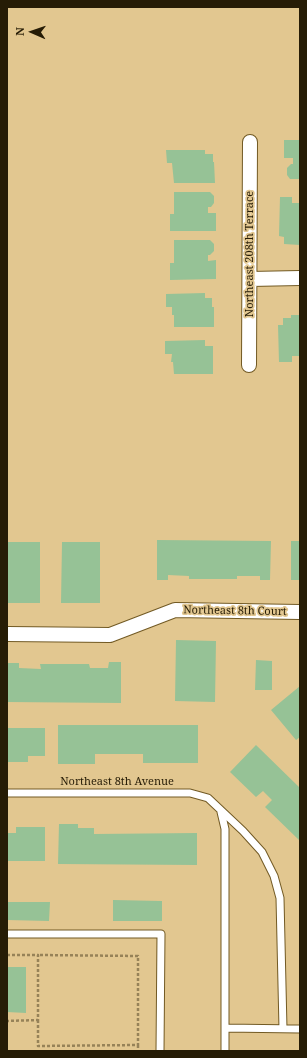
<!DOCTYPE html>
<html>
<head>
<meta charset="utf-8">
<style>
  body { margin:0 }
  #map { position:relative; width:307px; height:1058px; overflow:hidden; background:#e2c790; font-family:"Noto Serif",serif }
  canvas { display:block }
  .frame { position:absolute; inset:0; border:8px solid #261c06; pointer-events:none }
  .north { position:absolute; left:12px; top:12px; width:40px; height:40px; -webkit-text-stroke:3px #e2c790; paint-order:stroke; rotate:272deg; font-size:11px; font-weight:700; line-height:16px; text-align:center; color:#261c06 }
  .north::after { content:''; display:block; margin:auto; width:14px; height:18px; background:#261c06; clip-path:polygon(50% 0,100% 100%,50% 72%,0 100%) }
</style>
</head>
<body>
<div id="map">
<canvas width="307" height="1058"></canvas>
<div class="frame"></div>
<div class="north">N</div>
</div>
<script>
const ctx = document.querySelector('canvas').getContext('2d');
ctx.lineJoin = 'round';
function fillPath(path, color) { ctx.fillStyle = color; ctx.fill(path, 'evenodd'); }
const toPath = rows => new Path2D(rows.map(r => 'M' + r).join(''));
function trace(path, color, width, dash) { ctx.strokeStyle = color; ctx.lineWidth = width; ctx.lineCap = dash ? 'butt' : 'round'; ctx.setLineDash(dash || []); ctx.stroke(path); }
function label(font, color, halo, rows, align = 'center') {
  ctx.font = font + ' "Noto Serif",serif'; ctx.lineWidth = 3.5; ctx.setLineDash([]); ctx.textBaseline = 'middle'; ctx.strokeStyle = halo; ctx.fillStyle = color; for (const [text, x, y, turn = 0] of rows) {
    ctx.save(); ctx.translate(x, y); ctx.rotate((+turn || 0) * Math.PI / 180); ctx.textAlign = isNaN(turn) ? turn : align; if (halo) ctx.strokeText(text, 0, 0); ctx.fillText(text, 0, 0); ctx.restore();
  }
}
const building = toPath([
  [284,140,300,140,300,179,290,179,287,175,287,168,291,164,293,164,293,158,284,158],
  [166,150,205,150,205,154,213,154,213,162,214,162,215,183,174,183,172,163,167,163],
  [174,192,210,192,214,196,214,203,211,207,208,207,208,213,216,213,216,231,170,231,170,214,174,214],
  [280,197,292,197,292,203,300,203,300,245,284,244,284,237,279,236],
  [174,240,210,240,214,244,214,251,210,255,208,255,208,261,216,260,216,279,170,280,170,263,174,263],
  [205,293,205,298,212,298,212,307,214,307,214,327,174,327,174,315,172,315,172,307,166,307,166,294],
  [291,315,300,315,300,356,292,356,292,362,279,362,278,325,283,325,283,318,291,318],
  [205,340,205,346,213,346,213,374,174,374,173,362,171,362,172,354,165,354,165,341],
  [157,540,271,541,270,580,260,580,260,576,237,576,237,579,189,579,189,576,168,575,168,580,157,580],
  [291,541,300,541,300,580,291,580],
  [7,542,40,542,40,603,7,603],
  [62,542,100,542,100,603,61,603],
  [176,640,216,641,215,702,175,701],
  [256,660,272,661,272,690,255,690],
  [109,662,121,662,121,703,7,702,8,663,19,663,19,668,41,669,40,664,89,664,90,668,108,668],
  [300,686,300,737,296,740,271,710],
  [58,725,198,725,198,763,143,763,143,754,95,754,95,764,58,764],
  [7,728,45,728,45,756,28,756,28,762,7,762],
  [256,745,300,788,300,841,265,807,272,800,263,791,256,797,230,772],
  [59,824,78,824,78,828,94,828,94,834,197,833,197,865,58,864],
  [16,827,45,827,45,861,7,861,7,833,16,833],
  [113,900,162,901,162,921,113,921],
  [7,902,50,902,49,921,7,920],
  [7,967,26,967,26,1013,7,1012]
]);
const path = toPath([
  [7,955,38,955,38,1020,7,1021],
  [38,1020,38,1046,138,1045,138,956,38,955],
  [138,1045,138,1051]
]);
const service = toPath([
  [7,793,190,793,208,798,243,831,262,852,274,876,280,898,283,1029],
  [221,812,225,829,225,1051],
  [7,934,161,934,160,1051],
  [225,1028,300,1029]
]);
const minor = toPath([
  [250,279,300,278],
  [249,365,250,142],
  [7,634,110,635,175,610,300,612]
]);
const streetNames = [
  ["Northeast 208th Terrace",250,254,-90],
  ["Northeast 8th Court",235,611,1],
  ["Northeast 8th Avenue",117,782]
];
fillPath(building, '#96c296');
trace(service, '#725a24', 9);
trace(minor, '#725a24', 16);
trace(path, '#968258', 2.5, [3, 2]);
trace(service, '#fff', 7);
trace(minor, '#fff', 14);
label('11px', '#261c06', '#e2c790', streetNames);
</script>
</body>
</html>
